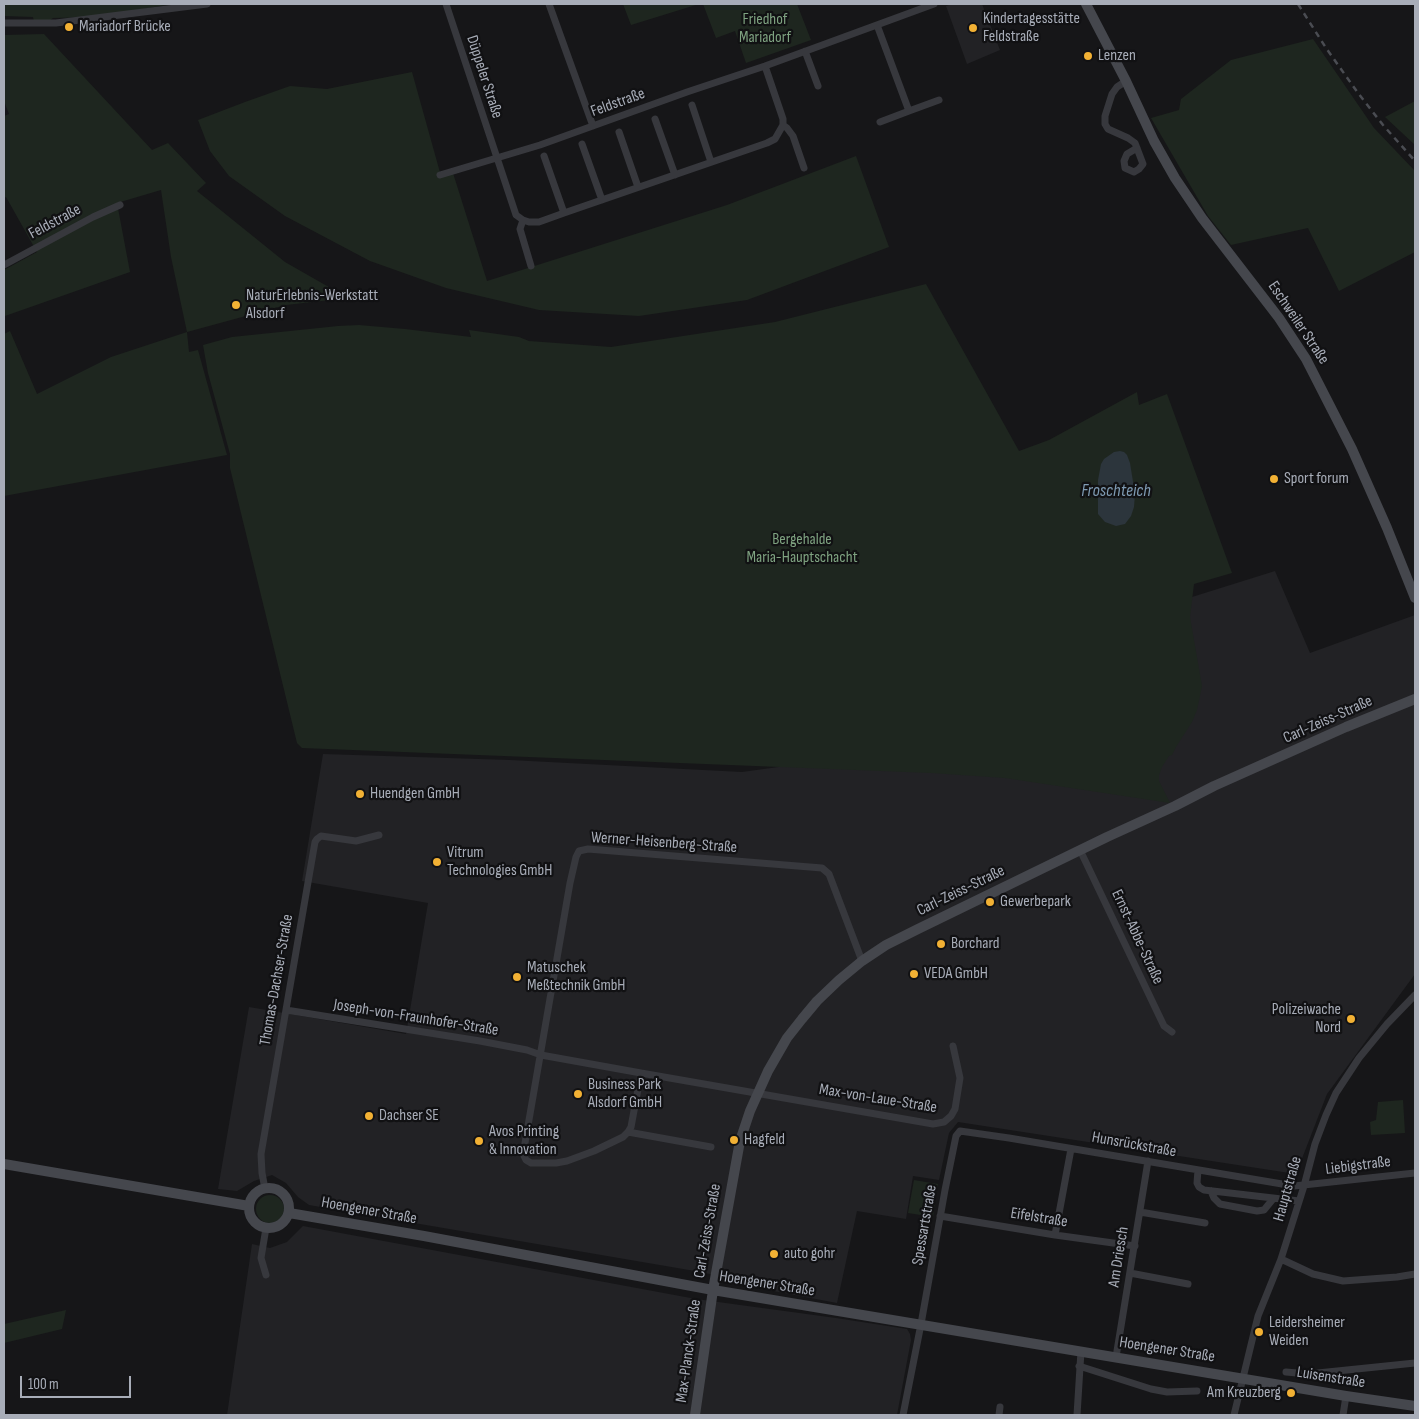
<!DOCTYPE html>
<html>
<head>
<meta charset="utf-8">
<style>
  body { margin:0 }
  #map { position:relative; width:1419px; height:1419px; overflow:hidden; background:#161618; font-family:"Sofia Sans Condensed",sans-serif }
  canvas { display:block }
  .frame { position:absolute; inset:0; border:5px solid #a8adb8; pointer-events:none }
  .scale { position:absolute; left:20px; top:1376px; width:111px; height:22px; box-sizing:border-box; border:2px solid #a8adb8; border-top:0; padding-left:6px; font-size:15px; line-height:18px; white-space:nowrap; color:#a8adb8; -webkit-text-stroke:4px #111113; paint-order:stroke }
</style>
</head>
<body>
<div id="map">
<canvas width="1419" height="1419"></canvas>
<div class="frame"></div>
<div class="scale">100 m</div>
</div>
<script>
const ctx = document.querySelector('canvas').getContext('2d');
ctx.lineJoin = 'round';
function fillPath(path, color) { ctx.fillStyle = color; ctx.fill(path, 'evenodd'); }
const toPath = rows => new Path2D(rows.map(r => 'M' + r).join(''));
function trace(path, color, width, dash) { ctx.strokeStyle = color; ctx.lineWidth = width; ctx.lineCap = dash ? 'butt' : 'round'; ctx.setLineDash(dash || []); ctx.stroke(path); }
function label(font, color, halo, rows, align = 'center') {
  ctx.font = font + ' "Sofia Sans Condensed",sans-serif'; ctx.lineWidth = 4.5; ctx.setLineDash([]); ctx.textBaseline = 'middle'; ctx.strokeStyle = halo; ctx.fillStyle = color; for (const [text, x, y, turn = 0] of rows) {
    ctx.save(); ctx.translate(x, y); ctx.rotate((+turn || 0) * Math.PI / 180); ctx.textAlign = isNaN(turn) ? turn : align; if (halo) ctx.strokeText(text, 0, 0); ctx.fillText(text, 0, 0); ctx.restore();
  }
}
const built = toPath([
  [953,4,982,4,1000,50,967,64,946,6],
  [1275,571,1310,653,1415,615,1415,974,1327,1094,1296,1174,958,1122,949,1133,939,1180,913,1176,906,1219,857,1211,837,1303,742,1285,731,1278,689,1270,309,1205,298,1197,286,1183,272,1175,254,1181,237,1191,218,1189,249,1007,406,1034,428,903,302,881,323,754,510,760,742,772,793,765,1176,602],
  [303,1226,696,1299,836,1318,907,1329,910,1334,911,1340,897,1415,227,1415,252,1244,270,1248,287,1242]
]);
const green = toPath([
  [4,4,172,4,96,17,53,18,48,22,34,22,33,17,4,16],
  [623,4,699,4,631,25],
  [703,4,797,4,811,40,746,63,735,31,716,38],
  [44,34,152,150,168,143,206,183,197,191,285,262,348,298,286,305,187,332,189,352,198,350,227,455,4,496,4,334,10,331,37,394,111,357,187,332,171,257,161,190,117,203,130,272,5,316,4,270,37,252,6,197,4,198,4,116,9,114,4,101,4,35],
  [1313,39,1374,128,1415,171,1415,252,1339,291,1308,228,1231,245,1208,216,1151,118,1179,110,1181,99,1231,60],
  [412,72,441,176,453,173,487,281,727,205,856,156,889,247,747,300,639,316,539,310,446,288,370,261,285,216,229,176,210,151,198,120,245,102,290,86,327,89],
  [1415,101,1415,145,1385,117],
  [926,284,1019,451,1049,440,1137,392,1139,405,1167,394,1232,573,1194,584,1190,617,1202,686,1197,710,1192,722,1176,747,1172,755,1169,756,1162,767,1159,775,1159,781,1170,803,1005,778,931,773,302,748,297,743,230,468,230,454,208,373,203,345,232,337,338,326,359,325,405,329,471,337,469,330,519,337,529,341,611,347,775,322],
  [1403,1100,1405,1133,1371,1135,1370,1122,1376,1120,1378,1102],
  [914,1180,938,1184,933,1217,908,1213],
  '256 1209a14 14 0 1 1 28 0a14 14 0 1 1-28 0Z',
  [66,1310,62,1329,4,1343,4,1324]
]);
const water = toPath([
  [1120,451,1124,452,1127,455,1130,463,1135,494,1134,507,1131,516,1125,524,1116,526,1105,522,1098,514,1098,480,1101,464,1104,459,1114,452]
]);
const street = toPath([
  [446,4,516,215,523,220,529,222,539,222,564,213,767,143,775,139,783,125,783,119,765,66],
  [549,4,593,126],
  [4,23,56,23,207,4],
  [877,25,909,111,880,122],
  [805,51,818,86],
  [1126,81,1117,87,1112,94,1105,116,1105,124,1108,129,1128,138,1135,143,1143,164,1139,169,1134,172,1125,168,1124,161,1127,154,1137,148],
  [692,105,711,162],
  [909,111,939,100],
  [655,119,675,175],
  [783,125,787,128,793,136,804,168],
  [619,132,638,187],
  [582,144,602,200],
  [544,156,564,213],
  [440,175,540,145,687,92,765,66,934,4],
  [523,220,520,229,531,266],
  [4,265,93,217,120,205],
  [1080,850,1164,1026,1172,1032],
  [286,1010,480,1041,527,1050,541,1055,641,1073,933,1124,944,1122,951,1116,955,1109,960,1078,953,1046],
  [641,1073,631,1127,628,1132,623,1137,594,1151,567,1161,556,1163,531,1163,526,1160,524,1156,525,1143,570,883,576,857,579,851,588,849,822,868,829,874,862,961],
  [628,1132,711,1147],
  [1198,1170,1197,1183,1199,1187,1204,1190,1299,1201],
  [265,1189,262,1173,261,1154,315,842,317,839,321,836,356,841,379,835],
  [1211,1191,1214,1198,1220,1204,1257,1211,1264,1210,1273,1199],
  [1140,1212,1205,1223],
  [940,1216,1055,1235,1135,1246],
  [1055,1235,1071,1149],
  [1281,1259,1313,1274,1343,1281,1397,1277,1415,1274],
  [1130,1273,1188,1284],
  [266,1275,261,1258,266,1228],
  [1116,1357,1148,1161],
  [1079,1366,1151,1389,1167,1392,1197,1391],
  [1286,1372,1308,1374,1415,1363],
  [903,1415,921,1324,945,1190,956,1136,960,1131,1009,1138,1294,1186,1415,1173],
  [999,1415,1000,1407],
  [1077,1415,1081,1351],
  [1234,1415,1258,1316,1281,1259,1304,1186,1315,1144,1326,1115,1336,1093,1359,1058,1387,1024,1415,995],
  [1343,1415,1346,1396]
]);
const secondary = toPath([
  [1086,4,1126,81,1154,141,1175,178,1202,218,1279,318,1306,359,1352,449,1387,528,1415,598],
  [4,1164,249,1206],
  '249 1208a20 20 0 1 1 40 0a20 20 0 1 1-40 0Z',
  [289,1213,424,1236,713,1290,1346,1396,1415,1406],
  [695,1415,713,1290,740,1141,750,1111,768,1071,787,1038,802,1019,817,1001,839,980,862,961,886,945,918,929,1107,837,1175,806,1214,786,1346,727,1415,699]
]);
const rail = toPath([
  [1298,4,1326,48,1358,93,1383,125,1415,161]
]);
const markers = [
  [69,27,5,"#f2b134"],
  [973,28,5,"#f2b134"],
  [1088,56,5,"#f2b134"],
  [236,305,5,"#f2b134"],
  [1274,479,5,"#f2b134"],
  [360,794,5,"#f2b134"],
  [437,862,5,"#f2b134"],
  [990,902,5,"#f2b134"],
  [941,944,5,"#f2b134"],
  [914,974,5,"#f2b134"],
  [517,977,5,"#f2b134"],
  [1351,1019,5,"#f2b134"],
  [578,1094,5,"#f2b134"],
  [369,1116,5,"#f2b134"],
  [734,1140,5,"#f2b134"],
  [479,1141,5,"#f2b134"],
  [774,1254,5,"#f2b134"],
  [1259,1332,5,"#f2b134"],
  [1291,1393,5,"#f2b134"]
];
const poiNames = [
  ["Kindertagesstätte",983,19],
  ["Feldstraße",983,37],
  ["Mariadorf Brücke",79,27],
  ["Lenzen",1098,56],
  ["NaturErlebnis-Werkstatt",246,296],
  ["Alsdorf",246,314],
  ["Sport forum",1284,479],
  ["Huendgen GmbH",370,794],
  ["Vitrum",447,853],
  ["Technologies GmbH",447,871],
  ["Gewerbepark",1000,902],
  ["Borchard",951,944],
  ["Matuschek",527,968],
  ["Meßtechnik GmbH",527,986],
  ["VEDA GmbH",924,974],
  ["Polizeiwache",1341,1010,"right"],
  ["Nord",1341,1028,"right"],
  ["Business Park",588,1085],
  ["Alsdorf GmbH",588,1103],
  ["Dachser SE",379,1116],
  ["Avos Printing",489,1132],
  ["& Innovation",489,1150],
  ["Hagfeld",744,1140],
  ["auto gohr",784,1254],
  ["Leidersheimer",1269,1323],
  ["Weiden",1269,1341],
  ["Am Kreuzberg",1281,1393,"right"]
];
const parkNames = [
  ["Friedhof",765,20],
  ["Mariadorf",765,38],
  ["Bergehalde",802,540],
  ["Maria-Hauptschacht",802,558]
];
const streetNames = [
  ["Düppeler Straße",484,77,72],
  ["Feldstraße",618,103,-20],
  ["Feldstraße",55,222,-28],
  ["Eschweiler Straße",1298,323,56],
  ["Carl-Zeiss-Straße",1328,720,-24],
  ["Werner-Heisenberg-Straße",664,843,4],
  ["Carl-Zeiss-Straße",961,891,-26],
  ["Ernst-Abbe-Straße",1137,937,65],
  ["Thomas-Dachser-Straße",277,980,-80],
  ["Joseph-von-Fraunhofer-Straße",416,1018,9],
  ["Max-von-Laue-Straße",878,1099,9],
  ["Hunsrückstraße",1134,1145,10],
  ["Liebigstraße",1358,1166,-7],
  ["Hauptstraße",1288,1189,-74],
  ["Hoengener Straße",369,1211,10],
  ["Eifelstraße",1039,1218,9],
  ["Spessartstraße",925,1225,-80],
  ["Carl-Zeiss-Straße",708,1231,-80],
  ["Am Driesch",1119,1257,-81],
  ["Hoengener Straße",767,1284,9],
  ["Hoengener Straße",1167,1350,9],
  ["Max-Planck-Straße",689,1351,-82],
  ["Luisenstraße",1331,1378,9]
];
const waterNames = [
  ["Froschteich",1116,491]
];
fillPath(built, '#222225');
fillPath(green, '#1e261f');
fillPath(water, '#2c353c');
trace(street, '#37383d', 7);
trace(secondary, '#45474d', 10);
trace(rail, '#4a4c52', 2.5, [6, 5]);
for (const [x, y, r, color] of markers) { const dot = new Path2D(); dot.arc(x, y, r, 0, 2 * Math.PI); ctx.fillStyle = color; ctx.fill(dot); trace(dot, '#111113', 2); }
label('16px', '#a8adb8', '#111113', poiNames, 'left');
label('16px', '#7fa381', '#111113', parkNames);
label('16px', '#a8adb8', '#111113', streetNames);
label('italic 18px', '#7f9bb3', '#111113', waterNames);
</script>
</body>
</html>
